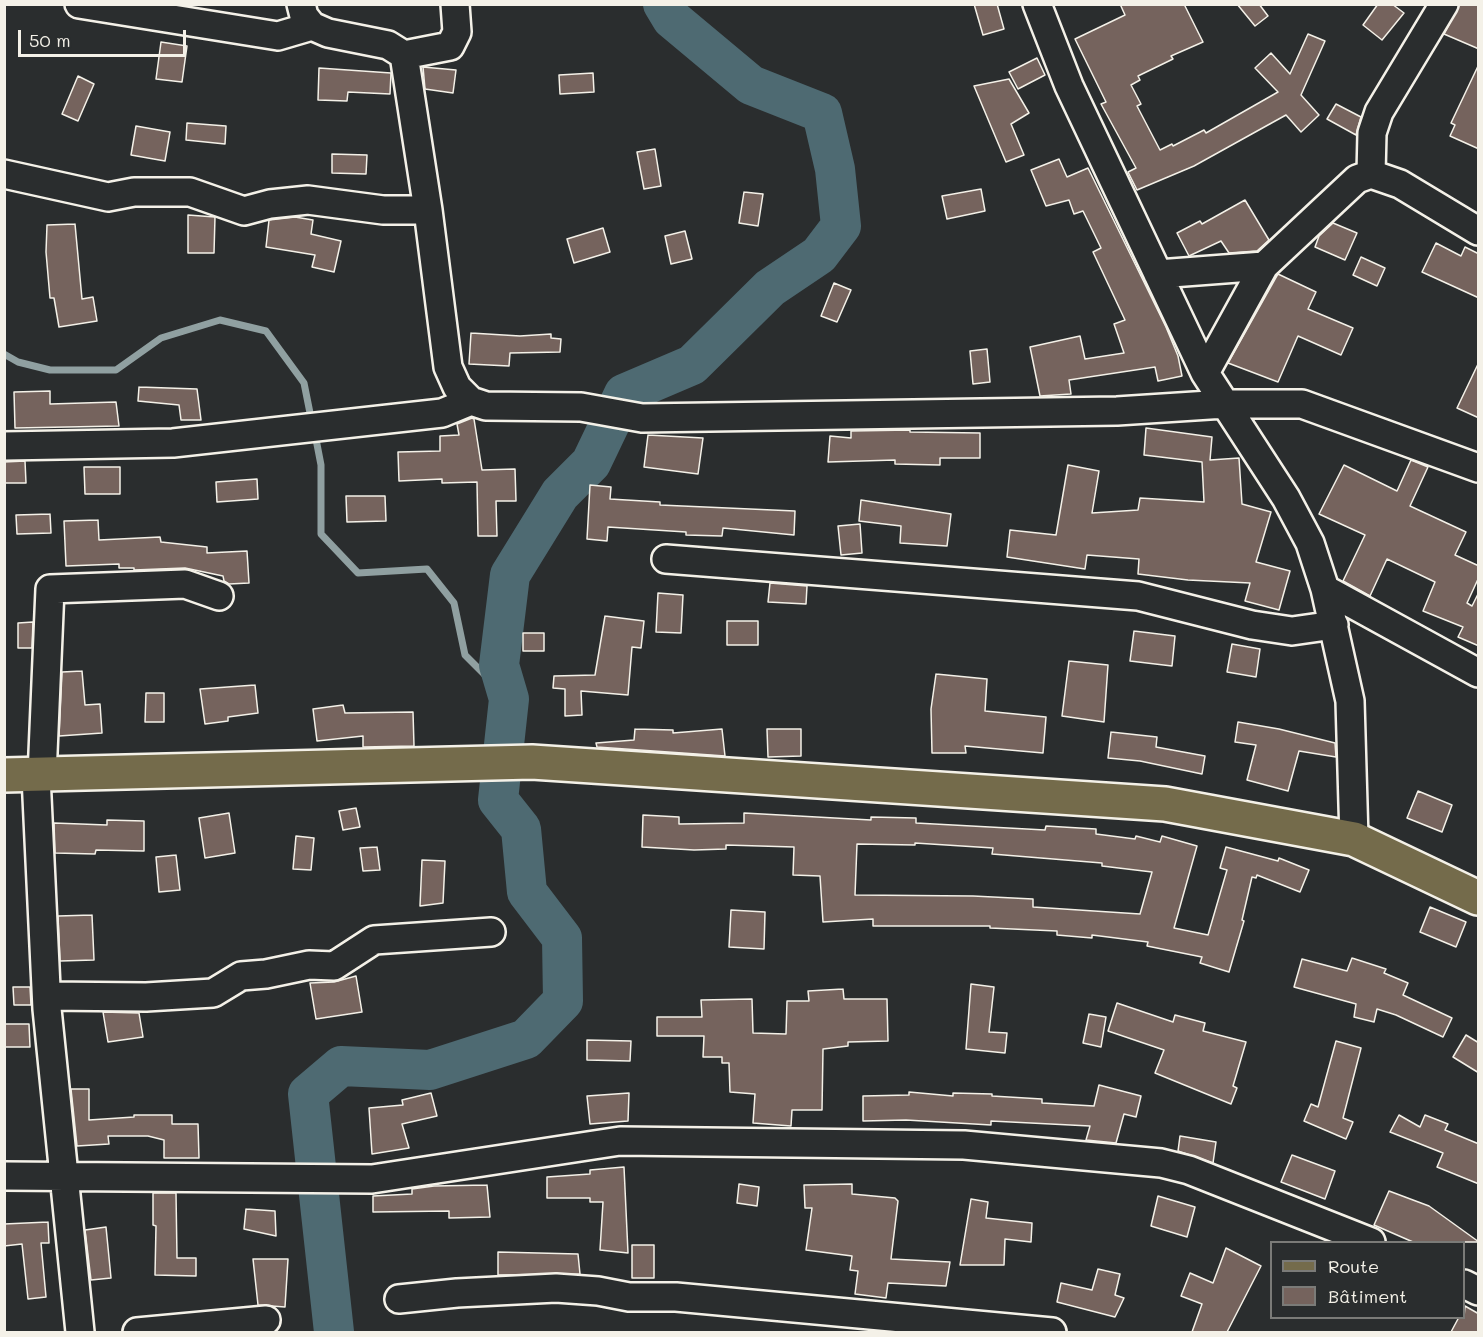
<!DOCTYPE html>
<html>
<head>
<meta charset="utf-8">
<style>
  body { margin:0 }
  #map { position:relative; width:1483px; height:1337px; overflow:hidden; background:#2a2d2e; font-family:Mali,sans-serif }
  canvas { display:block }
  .frame { position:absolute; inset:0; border:6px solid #f4f1e8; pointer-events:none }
  .legend { position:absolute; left:1270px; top:1241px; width:195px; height:78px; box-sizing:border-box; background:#2a2d2e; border:2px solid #7b7b78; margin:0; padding:8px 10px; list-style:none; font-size:18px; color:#f4f1e8 }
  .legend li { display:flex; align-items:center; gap:12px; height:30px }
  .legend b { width:30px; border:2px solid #7b7b78 }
  .scale { position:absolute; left:18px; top:30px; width:168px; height:27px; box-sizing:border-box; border:3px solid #f4f1e8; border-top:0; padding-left:8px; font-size:18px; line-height:21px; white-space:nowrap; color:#f4f1e8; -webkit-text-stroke:4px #2a2d2e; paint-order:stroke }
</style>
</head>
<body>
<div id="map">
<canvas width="1483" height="1337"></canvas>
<div class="frame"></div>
<ul class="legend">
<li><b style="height:8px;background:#746b4b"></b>Route</li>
<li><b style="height:16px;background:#75635d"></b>Bâtiment</li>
</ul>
<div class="scale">50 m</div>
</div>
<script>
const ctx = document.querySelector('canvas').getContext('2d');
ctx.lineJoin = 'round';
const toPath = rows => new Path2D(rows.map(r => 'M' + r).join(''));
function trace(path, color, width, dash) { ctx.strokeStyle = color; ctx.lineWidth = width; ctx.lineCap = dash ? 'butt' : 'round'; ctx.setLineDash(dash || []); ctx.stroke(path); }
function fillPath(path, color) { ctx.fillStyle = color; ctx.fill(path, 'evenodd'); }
const stream = toPath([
  [4,354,18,362,50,370,116,370,161,338,220,320,266,331,304,383,312,423],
  [315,434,321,465,321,534,358,573,427,569,454,603,465,655,509,699]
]);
const river = toPath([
  [334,1332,308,1094,341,1066,430,1070,526,1039,563,1001,562,938,527,892,521,829,498,800,509,699,499,665,510,575,560,494,591,463,624,394,692,365,770,288,819,255,841,226,835,169,822,113,751,85,672,19,663,4]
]);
const building = toPath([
  [974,4,997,4,1004,29,983,35,974,4],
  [1120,4,1184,4,1203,42,1171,56,1173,59,1138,76,1140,80,1131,85,1141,104,1137,106,1160,150,1172,144,1173,146,1204,130,1206,133,1278,92,1255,68,1271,53,1290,74,1308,34,1325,41,1301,95,1319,115,1301,132,1286,115,1194,166,1137,190,1128,172,1136,168,1101,104,1106,102,1075,39,1125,15,1120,4],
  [1237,4,1259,4,1268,16,1255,26,1237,4],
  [1378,4,1392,4,1404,13,1382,40,1363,25,1378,4],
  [1460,4,1479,4,1479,49,1444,34,1460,4],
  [161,42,187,46,182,82,156,79,161,42],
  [1037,58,1045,75,1018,89,1009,72,1037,58],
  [1479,64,1479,149,1450,136,1455,125,1451,123,1479,64],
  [423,67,456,70,453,93,425,89,423,67],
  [319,68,391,73,390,94,348,92,347,101,318,100,319,68],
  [593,73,594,92,560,94,559,75,593,73],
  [78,76,94,84,78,121,62,114,78,76],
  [1009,79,1029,113,1011,124,1024,155,1006,162,974,86,1009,79],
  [1336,104,1361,117,1356,135,1327,119,1336,104],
  [187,123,226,126,225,144,186,140,187,123],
  [136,126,170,132,165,161,131,155,136,126],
  [655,149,661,186,644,189,637,152,655,149],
  [332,154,367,155,366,174,332,173,332,154],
  [1059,159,1067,177,1088,168,1166,327,1178,356,1182,376,1158,381,1155,367,1069,380,1071,394,1040,396,1030,347,1080,336,1085,359,1124,353,1114,324,1125,320,1093,252,1101,248,1083,211,1074,214,1069,200,1046,206,1031,170,1059,159],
  [981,189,985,211,947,219,942,196,981,189],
  [744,192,763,194,758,226,739,223,744,192],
  [1245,200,1269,240,1257,251,1229,253,1221,241,1189,256,1177,233,1200,221,1202,224,1245,200],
  [188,215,215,217,214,253,188,253,188,215],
  [295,217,313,220,311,234,341,241,334,272,312,267,315,255,266,247,269,220,295,217],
  [1333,223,1357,233,1345,260,1315,247,1319,236,1333,223],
  [75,224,82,299,93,297,97,321,59,327,54,298,50,298,46,252,47,225,75,224],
  [603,228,610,252,574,263,567,239,603,228],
  [685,231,692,259,671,264,665,236,685,231],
  [1436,243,1461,256,1465,247,1479,254,1479,298,1422,272,1436,243],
  [1361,257,1385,268,1377,286,1353,275,1361,257],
  [1278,274,1316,292,1308,309,1353,328,1341,355,1298,336,1278,382,1228,363,1278,274],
  [834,283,851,290,837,322,821,316,834,283],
  [471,333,520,336,551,334,551,338,561,339,560,352,510,353,509,366,469,364,471,333],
  [987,349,990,382,973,384,970,351,987,349],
  [1479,362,1479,418,1457,408,1479,362],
  [139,387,197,389,201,420,181,420,179,405,138,401,139,387],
  [50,391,50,404,116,402,119,426,15,428,14,392,50,391],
  [472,418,474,419,482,470,515,469,516,501,496,501,497,536,478,536,477,482,442,483,442,479,399,481,398,452,440,451,440,436,459,435,457,424,472,418],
  [1146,428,1212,437,1210,460,1239,458,1242,504,1271,512,1256,562,1290,571,1279,610,1245,601,1250,583,1188,580,1138,574,1139,559,1087,555,1085,569,1007,557,1010,530,1056,535,1068,465,1099,471,1092,513,1138,510,1140,498,1204,502,1202,462,1144,455,1146,428],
  [910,430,910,432,980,433,980,458,940,458,940,465,895,464,895,460,828,462,830,436,851,438,851,431,910,430],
  [648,435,703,438,698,474,644,467,648,435],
  [1411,460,1428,467,1410,506,1466,532,1455,555,1479,566,1479,577,1467,603,1472,606,1479,592,1479,646,1458,637,1463,627,1423,611,1435,582,1387,559,1370,596,1343,581,1365,535,1319,514,1344,465,1397,491,1411,460],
  [25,461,26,483,4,483,4,462,25,461],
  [84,467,120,467,120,494,85,494,84,467],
  [257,479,258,499,217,502,216,482,257,479],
  [590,485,611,487,610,499,660,502,660,505,795,511,794,535,723,528,722,536,686,535,686,532,608,527,607,541,587,539,590,485],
  [346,496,385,496,386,521,347,522,346,496],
  [861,500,951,514,947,546,900,543,901,526,859,521,861,500],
  [50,514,51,533,17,534,16,515,50,514],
  [98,520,99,540,160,537,161,542,207,547,207,553,247,551,249,583,229,584,224,581,223,576,185,568,134,570,134,568,119,568,119,564,66,566,64,521,98,520],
  [860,524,862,553,841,555,838,526,860,524],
  [770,583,807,586,806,604,768,602,770,583],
  [658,593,683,595,681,633,656,632,658,593],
  [605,616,644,621,641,648,632,647,628,695,581,691,582,715,565,716,565,689,553,688,554,676,595,675,605,616],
  [727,621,758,621,758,645,727,645,727,621],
  [33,622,32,648,18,648,18,623,33,622],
  [1134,631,1175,636,1172,666,1130,661,1134,631],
  [523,633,544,633,544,651,523,651,523,633],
  [1232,644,1260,649,1256,677,1227,672,1232,644],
  [1069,661,1108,665,1104,722,1062,716,1069,661],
  [82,671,85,705,100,704,102,733,59,736,62,672,82,671],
  [936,674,987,679,985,711,1046,717,1043,753,965,746,966,753,932,753,931,709,936,674],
  [255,685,258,713,228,717,228,721,205,724,200,689,255,685],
  [146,693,164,693,164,722,145,722,146,693],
  [343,705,345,713,413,712,414,746,363,747,363,736,317,741,313,709,343,705],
  [1238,722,1279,729,1335,743,1336,757,1299,751,1288,791,1247,780,1256,745,1235,742,1238,722],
  [635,729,673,730,673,733,722,729,725,756,597,747,596,743,634,740,635,729],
  [767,729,801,729,801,756,768,757,767,729],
  [1111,732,1157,737,1156,747,1205,756,1202,774,1140,761,1108,758,1111,732],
  [1418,791,1452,805,1442,832,1407,818,1418,791],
  [356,808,360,827,343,830,339,811,356,808],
  [229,813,235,853,205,858,199,818,229,813],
  [744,813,871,820,871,817,916,818,916,823,1045,830,1046,826,1096,829,1096,834,1135,839,1136,836,1160,842,1162,836,1197,846,1174,928,1208,935,1227,870,1220,868,1226,847,1278,861,1279,858,1309,870,1300,892,1257,875,1256,878,1252,877,1242,920,1244,921,1229,972,1200,963,1202,957,1147,946,1148,942,1092,935,1092,938,1057,935,1057,931,990,928,990,926,873,926,873,919,823,922,820,876,793,875,794,847,726,845,726,849,694,850,642,847,643,815,679,817,679,824,744,823,744,813],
  [915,843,993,848,992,854,1102,863,1102,866,1152,872,1140,914,1033,907,1033,899,973,896,855,895,857,844,915,845,915,843],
  [107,820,144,821,144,851,96,850,95,854,55,853,54,823,107,825,107,820],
  [296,836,314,838,311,870,293,869,296,836],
  [377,847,380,870,363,871,360,848,377,847],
  [176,855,180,890,159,892,156,857,176,855],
  [422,860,445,861,443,903,420,906,422,860],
  [1430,907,1466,922,1456,947,1420,932,1430,907],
  [731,910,765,912,764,949,729,947,731,910],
  [92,915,94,960,60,961,58,916,92,915],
  [1352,958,1386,969,1384,973,1408,983,1403,995,1452,1018,1443,1037,1396,1015,1377,1009,1374,1022,1354,1017,1356,1004,1294,987,1302,959,1347,971,1352,958],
  [356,976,362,1012,316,1019,310,983,334,982,356,976],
  [971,984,994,987,989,1032,1007,1033,1005,1053,966,1049,971,984],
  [13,987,30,987,31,1005,14,1005,13,987],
  [843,989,844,999,887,999,888,1041,848,1042,848,1046,823,1049,822,1110,792,1110,791,1126,753,1123,755,1094,730,1092,729,1063,722,1063,722,1057,703,1057,704,1036,657,1036,657,1017,702,1017,701,1000,752,999,753,1033,786,1034,787,1001,809,1001,808,991,843,989],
  [1117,1003,1173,1022,1175,1015,1205,1023,1203,1031,1246,1042,1233,1086,1237,1088,1231,1104,1155,1073,1164,1050,1108,1031,1117,1003],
  [103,1012,139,1013,143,1037,108,1042,103,1012],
  [1089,1014,1106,1017,1101,1047,1083,1043,1089,1014],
  [4,1024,29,1024,30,1047,4,1047,4,1024],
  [1466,1035,1479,1043,1479,1073,1453,1057,1466,1035],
  [587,1040,631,1041,630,1061,587,1060,587,1040],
  [1336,1041,1361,1048,1343,1118,1353,1122,1346,1139,1304,1121,1311,1104,1318,1107,1336,1041],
  [1099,1085,1141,1096,1136,1117,1124,1114,1116,1143,1086,1140,1090,1126,991,1121,991,1125,906,1120,863,1121,863,1096,909,1095,909,1092,953,1096,953,1093,992,1094,992,1096,1042,1099,1042,1103,1094,1106,1099,1085],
  [71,1089,89,1089,89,1120,134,1117,134,1115,172,1115,172,1124,198,1124,199,1158,164,1158,164,1140,148,1136,108,1136,109,1144,77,1146,71,1089],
  [431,1093,437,1116,402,1124,409,1148,372,1154,369,1108,403,1105,402,1100,431,1093],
  [629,1093,628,1121,590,1124,587,1096,629,1093],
  [1399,1115,1420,1127,1425,1115,1448,1124,1445,1130,1479,1144,1479,1184,1437,1167,1443,1153,1390,1132,1399,1115],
  [1180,1136,1216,1142,1213,1163,1178,1151,1180,1136],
  [1292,1155,1335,1171,1325,1199,1281,1182,1292,1155],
  [624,1167,628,1253,600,1250,603,1202,590,1202,590,1198,547,1198,547,1177,590,1174,590,1170,624,1167],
  [739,1184,759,1187,757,1206,737,1203,739,1184],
  [852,1184,852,1194,895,1198,898,1201,891,1259,950,1262,946,1286,888,1283,886,1298,855,1294,858,1271,850,1270,852,1256,806,1250,812,1208,805,1208,804,1185,852,1184],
  [487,1185,490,1217,449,1218,449,1211,373,1212,373,1196,412,1194,412,1189,434,1186,487,1185],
  [1389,1191,1429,1206,1479,1242,1413,1242,1374,1225,1389,1191],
  [153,1193,176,1193,177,1258,196,1258,196,1276,155,1275,156,1226,153,1225,153,1193],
  [1158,1196,1195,1207,1187,1237,1151,1226,1158,1196],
  [971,1199,988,1202,986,1218,1032,1223,1031,1242,1005,1239,1004,1265,960,1265,971,1199],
  [246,1209,275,1211,276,1236,244,1229,246,1209],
  [48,1222,49,1243,41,1243,46,1297,28,1299,22,1244,4,1246,4,1224,48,1222],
  [106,1227,111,1278,91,1280,85,1230,106,1227],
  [632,1245,654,1245,654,1278,632,1278,632,1245],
  [1226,1248,1261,1266,1227,1332,1192,1332,1202,1304,1181,1296,1190,1273,1213,1283,1226,1248],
  [498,1252,578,1254,580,1274,498,1275,498,1252],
  [253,1259,288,1259,285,1307,258,1305,253,1259],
  [1098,1269,1120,1274,1115,1295,1124,1298,1115,1317,1057,1302,1061,1283,1092,1290,1098,1269],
  [1465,1306,1479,1314,1479,1332,1451,1332,1459,1317,1464,1317,1465,1306]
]);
const minor = toPath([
  [79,4,278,36,312,26],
  [301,4,304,16,312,26,328,33,388,45,404,55,428,210,448,367,457,387,471,401,486,406,581,407,642,418,1117,411,1225,404,1302,404,1478,468],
  [1037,4,1069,86,1205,373,1286,498,1310,543,1325,589,1350,701,1354,839],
  [404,55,450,46,457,32,455,4],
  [4,174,108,197,134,192,190,192,244,211,270,204,308,200,383,210,428,210],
  [1371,174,1372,133,1379,112,1444,4],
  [1158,274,1264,266],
  [1205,373,1264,266,1357,179,1371,174,1400,184,1478,231],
  [4,446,173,443,442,413,471,401],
  [666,559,1138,596,1252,625,1292,631,1334,625],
  [1325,589,1478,673],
  [36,776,47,1009,80,1332],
  [42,776,50,589,185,584,219,596],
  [47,996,146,997,213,993,241,976,266,974,309,965,334,966,374,940,491,932],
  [4,1176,372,1179,620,1141,964,1145,1161,1163,1189,1170,1371,1242],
  [1464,1284,1478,1291],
  [399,1299,457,1293,556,1288,598,1291,629,1297,676,1297,1052,1332],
  [137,1332,266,1320]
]);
const major = toPath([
  [4,775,532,762,1165,804,1354,839,1478,898]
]);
trace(stream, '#90a0a1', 7);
trace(river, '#4e6a72', 40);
fillPath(building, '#75635d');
trace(building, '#f4f1e8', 1.5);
trace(minor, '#f4f1e8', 32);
trace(major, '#f4f1e8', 38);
trace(minor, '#2a2d2e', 27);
trace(major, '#746b4b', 33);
</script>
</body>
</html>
